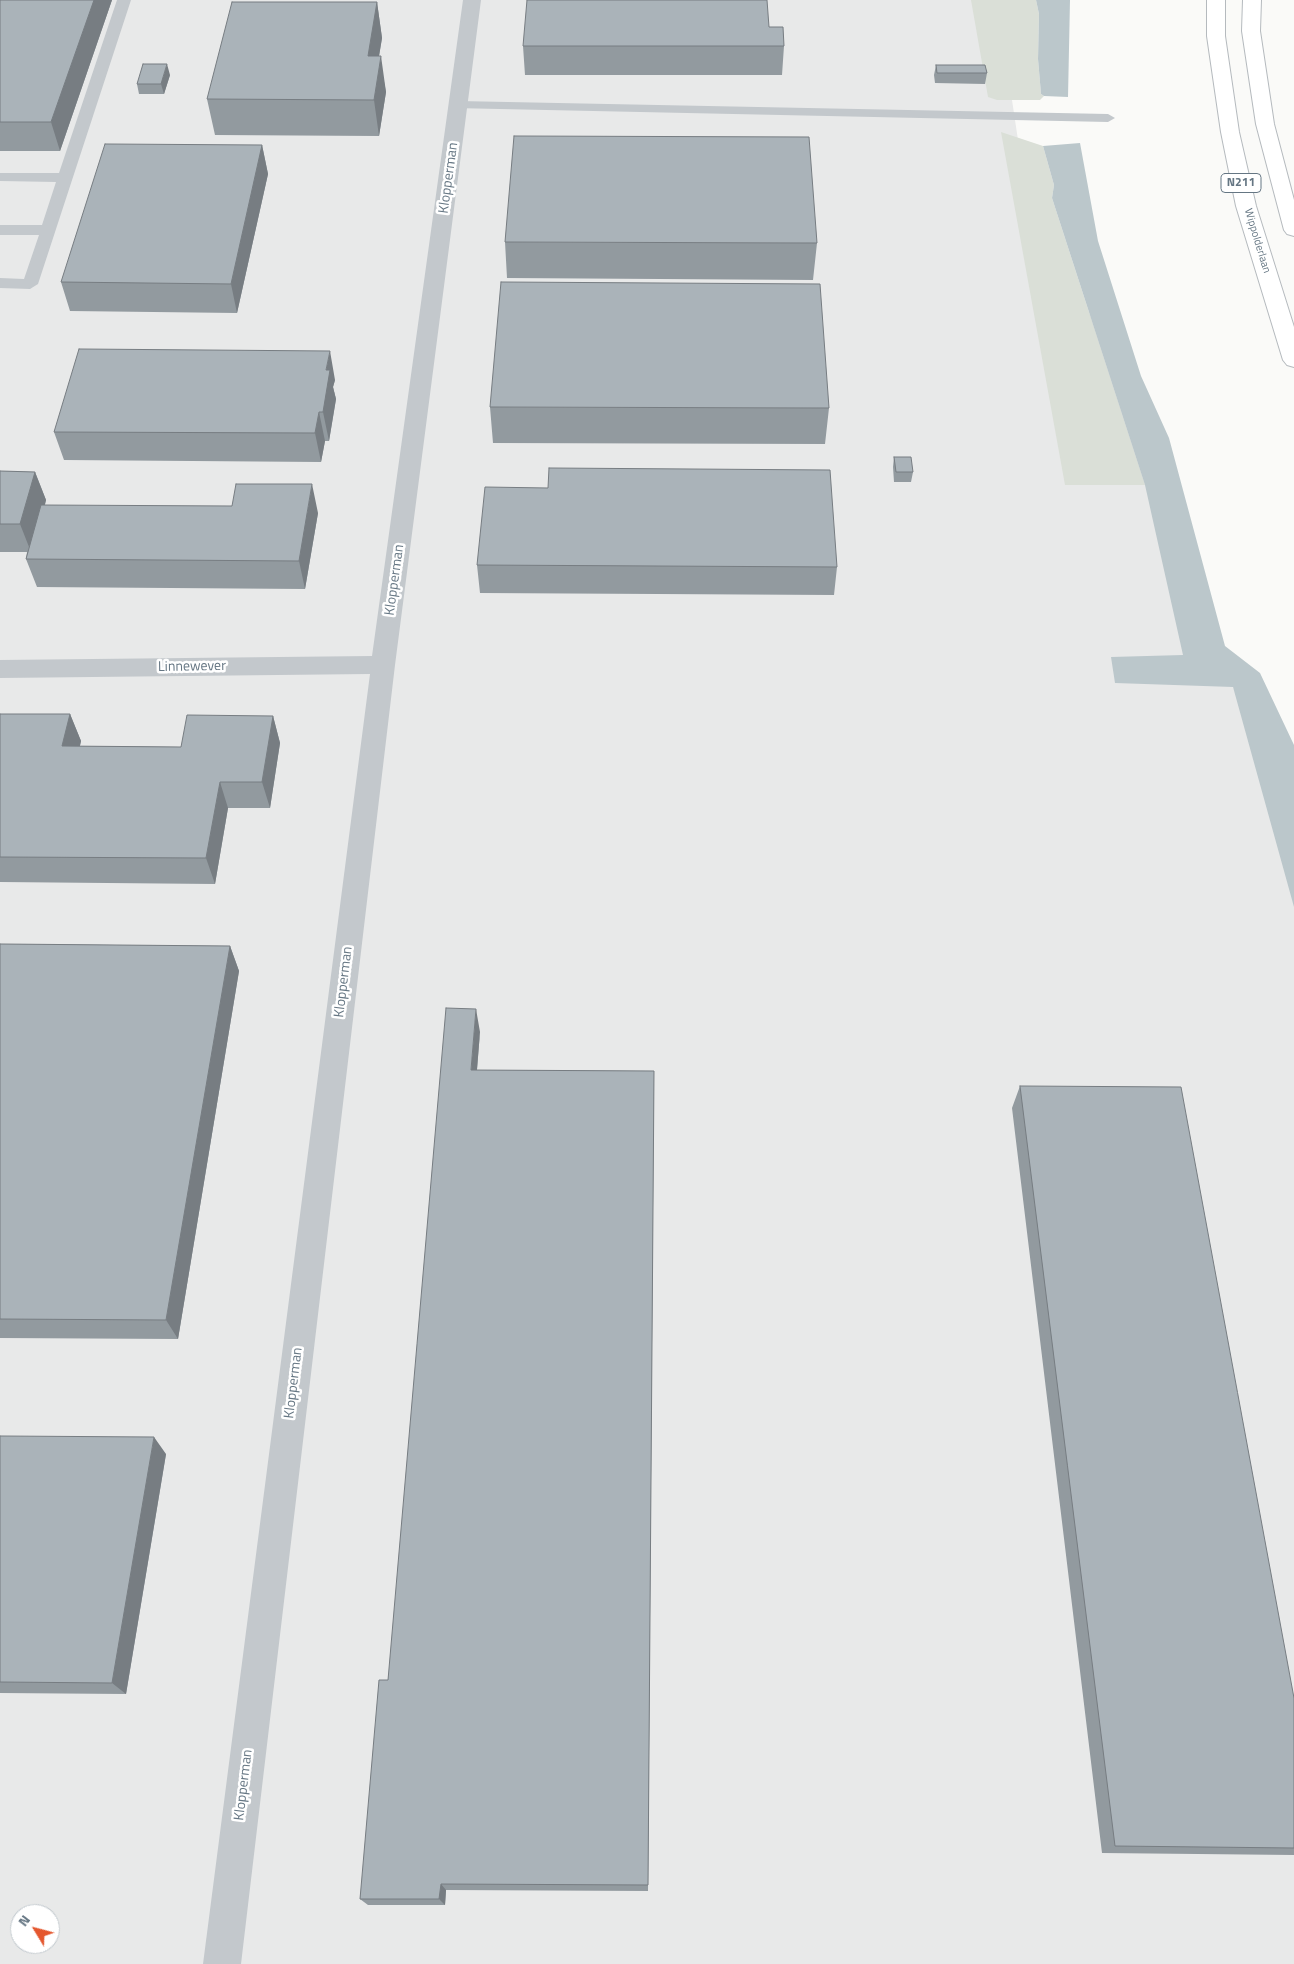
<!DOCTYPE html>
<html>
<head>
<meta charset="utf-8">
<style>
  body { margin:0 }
  #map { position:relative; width:1294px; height:1964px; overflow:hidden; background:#fafaf8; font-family:"Titillium Web",sans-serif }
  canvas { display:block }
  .north { position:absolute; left:10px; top:1904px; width:50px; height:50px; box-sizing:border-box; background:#fff; border:1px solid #c1c8cd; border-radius:50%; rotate:307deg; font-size:14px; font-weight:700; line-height:20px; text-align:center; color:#657683 }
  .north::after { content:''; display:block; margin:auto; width:18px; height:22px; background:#e4572e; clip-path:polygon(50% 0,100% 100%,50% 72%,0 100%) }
</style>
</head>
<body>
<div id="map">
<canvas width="1294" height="1964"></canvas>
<div class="north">N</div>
</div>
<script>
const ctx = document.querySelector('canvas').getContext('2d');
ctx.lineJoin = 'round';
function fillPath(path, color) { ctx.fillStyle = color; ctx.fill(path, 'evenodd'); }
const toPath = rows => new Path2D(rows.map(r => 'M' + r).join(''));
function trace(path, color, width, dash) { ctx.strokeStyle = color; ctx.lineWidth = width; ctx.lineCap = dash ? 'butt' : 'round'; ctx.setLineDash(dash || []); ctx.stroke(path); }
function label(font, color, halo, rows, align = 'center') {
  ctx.font = font + ' "Titillium Web",sans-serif'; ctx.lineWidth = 5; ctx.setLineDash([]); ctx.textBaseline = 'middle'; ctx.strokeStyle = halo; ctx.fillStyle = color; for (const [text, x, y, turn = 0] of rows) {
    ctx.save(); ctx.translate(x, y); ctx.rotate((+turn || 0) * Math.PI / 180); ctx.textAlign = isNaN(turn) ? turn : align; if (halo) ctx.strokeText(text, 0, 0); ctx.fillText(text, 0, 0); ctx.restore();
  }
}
const built = toPath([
  [0,0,997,0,1021,160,1138,423,1188,620,1294,779,1294,1964,0,1964],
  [20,1914,50,1914,50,1944,20,1944]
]);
const green = toPath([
  [971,0,1036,0,1039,14,1038,59,1041,94,1044,96,1040,100,997,100,988,97],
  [1001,132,1043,146,1054,185,1052,198,1145,485,1065,485]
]);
const water = toPath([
  [1036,0,1070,0,1068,97,1044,96,1041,94,1038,59,1039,14],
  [1080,143,1098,241,1141,376,1169,438,1225,646,1260,673,1294,745,1294,907,1233,687,1115,683,1111,657,1183,655,1145,485,1052,198,1054,185,1043,146]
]);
const service = toPath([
  [117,0,131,0,38,284,30,289,0,288,0,278,24,279,39,235,0,235,0,225,42,225,56,182,0,181,0,173,59,173,117,0],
  [458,101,1108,114,1115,118,1108,122,453,108,451,105,458,101]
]);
const minor = toPath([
  [463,0,481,0,395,665,241,1964,203,1964,370,674,0,678,0,660,372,656,463,0]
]);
const primary = toPath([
  [1207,0,1225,0,1225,36,1239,132,1256,206,1294,327,1294,367,1287,365,1283,360,1236,206,1221,132,1207,36,1207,0],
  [1243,0,1261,0,1260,31,1274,124,1294,200,1294,236,1287,234,1284,230,1256,124,1242,31,1243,0]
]);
const wall = toPath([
  [0,0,112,0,60,151,0,151],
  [377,2,382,38,379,56,386,92,379,136,215,135,207,99],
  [769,27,784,46,782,75,525,75,523,46],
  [936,65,987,73,985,84,935,83,934,75],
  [170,75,164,94,139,94,137,84],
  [262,145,268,174,237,313,70,311,61,282],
  [505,242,817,243,813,280,507,278],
  [335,380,333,387,336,399,329,441,325,441,321,462,64,460,54,432],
  [490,407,829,408,825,444,493,443],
  [894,457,913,472,911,482,894,482,893,467],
  [0,471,35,472,46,500,45,505,318,513,305,589,37,587,26,559,27,552,0,552],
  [548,488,837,567,834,595,480,593,477,565],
  [0,714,70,714,81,741,80,746,181,747,273,716,280,743,270,808,228,808,215,884,0,882],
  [0,944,230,946,239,971,178,1339,0,1338],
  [480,1032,477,1070,654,1071,648,1891,446,1890,445,1905,368,1905,360,1899,388,1680],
  [1020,1086,1294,1698,1294,1855,1102,1853,1012,1108],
  [0,1436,166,1454,126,1694,0,1693]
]);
const shadedWall = toPath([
  [94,0,112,0,60,151,51,122],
  [377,2,382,38,373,92,368,56],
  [381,56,386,92,379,136,374,100],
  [167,64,170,75,164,94,161,84],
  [262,145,268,174,237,313,231,284],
  [330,351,335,380,333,387,336,399,329,441,323,412,326,370],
  [319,412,325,441,321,462,315,433],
  [35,472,46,500,31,552,20,524],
  [312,484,318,513,305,589,299,561],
  [70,714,81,741,73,773,62,746],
  [273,716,280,743,270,808,262,782],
  [220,782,228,808,215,884,206,858],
  [230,946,239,971,178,1339,166,1320],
  [476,1009,480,1032,475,1093,471,1070],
  [154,1437,166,1454,126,1694,112,1683],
  [441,1884,446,1890,445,1905,439,1899]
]);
const building = toPath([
  [0,0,94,0,51,122,0,122,0,0],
  [527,0,767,0,769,27,783,27,784,46,523,46,527,0],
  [232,2,377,2,368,56,381,56,374,100,207,99,232,2],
  [143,64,167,64,161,84,137,84,143,64],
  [936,65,985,65,987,73,937,73,936,65],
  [514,136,809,137,817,243,505,242,514,136],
  [105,144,262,145,231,284,61,282,105,144],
  [501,282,820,284,829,408,490,407,501,282],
  [79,349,330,351,326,370,330,370,323,412,319,412,315,433,54,432,79,349],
  [894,457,911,457,913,472,896,472,894,457],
  [549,468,830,470,837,567,477,565,485,487,548,488,549,468],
  [0,471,35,472,20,524,0,524,0,471],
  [236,484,312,484,299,561,26,559,41,505,232,506,236,484],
  [0,714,70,714,62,746,181,747,187,715,273,716,262,782,220,782,206,858,0,857,0,714],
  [0,944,230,946,166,1320,0,1319,0,944],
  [446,1008,476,1009,471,1070,654,1071,648,1885,441,1884,439,1899,360,1899,379,1680,388,1680,446,1008],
  [1020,1086,1181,1087,1294,1698,1294,1848,1115,1846,1020,1086],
  [0,1436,154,1437,112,1683,0,1682,0,1436]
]);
const farStreetnames = [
  ["Wippolderlaan",1257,241,73]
];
const shields = [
  [1241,183,40]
];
const shieldNames = [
  ["N211",1241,183]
];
const streetNames = [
  ["Klopperman",449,178,-82],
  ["Klopperman",395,580,-82],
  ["Linnewever",192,667,-1],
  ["Klopperman",344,982,-83],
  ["Klopperman",294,1383,-83],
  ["Klopperman",244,1785,-83]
];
fillPath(built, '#e8e9e9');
fillPath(green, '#dadfd7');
fillPath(water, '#bbc7cb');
trace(primary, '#b5babe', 2);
fillPath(service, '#c3c8cc');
fillPath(minor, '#c3c8cc');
fillPath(primary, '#fff');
fillPath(wall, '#929a9f');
fillPath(shadedWall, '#777d82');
fillPath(building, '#aab3b9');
trace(building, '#777d82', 1);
label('11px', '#657683', '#fff', farStreetnames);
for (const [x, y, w] of shields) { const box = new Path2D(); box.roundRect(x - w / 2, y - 9.5, w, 19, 4); ctx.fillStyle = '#fff'; ctx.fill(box); trace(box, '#657683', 1); }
label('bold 12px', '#657683', null, shieldNames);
label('14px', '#657683', '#fff', streetNames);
</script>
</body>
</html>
